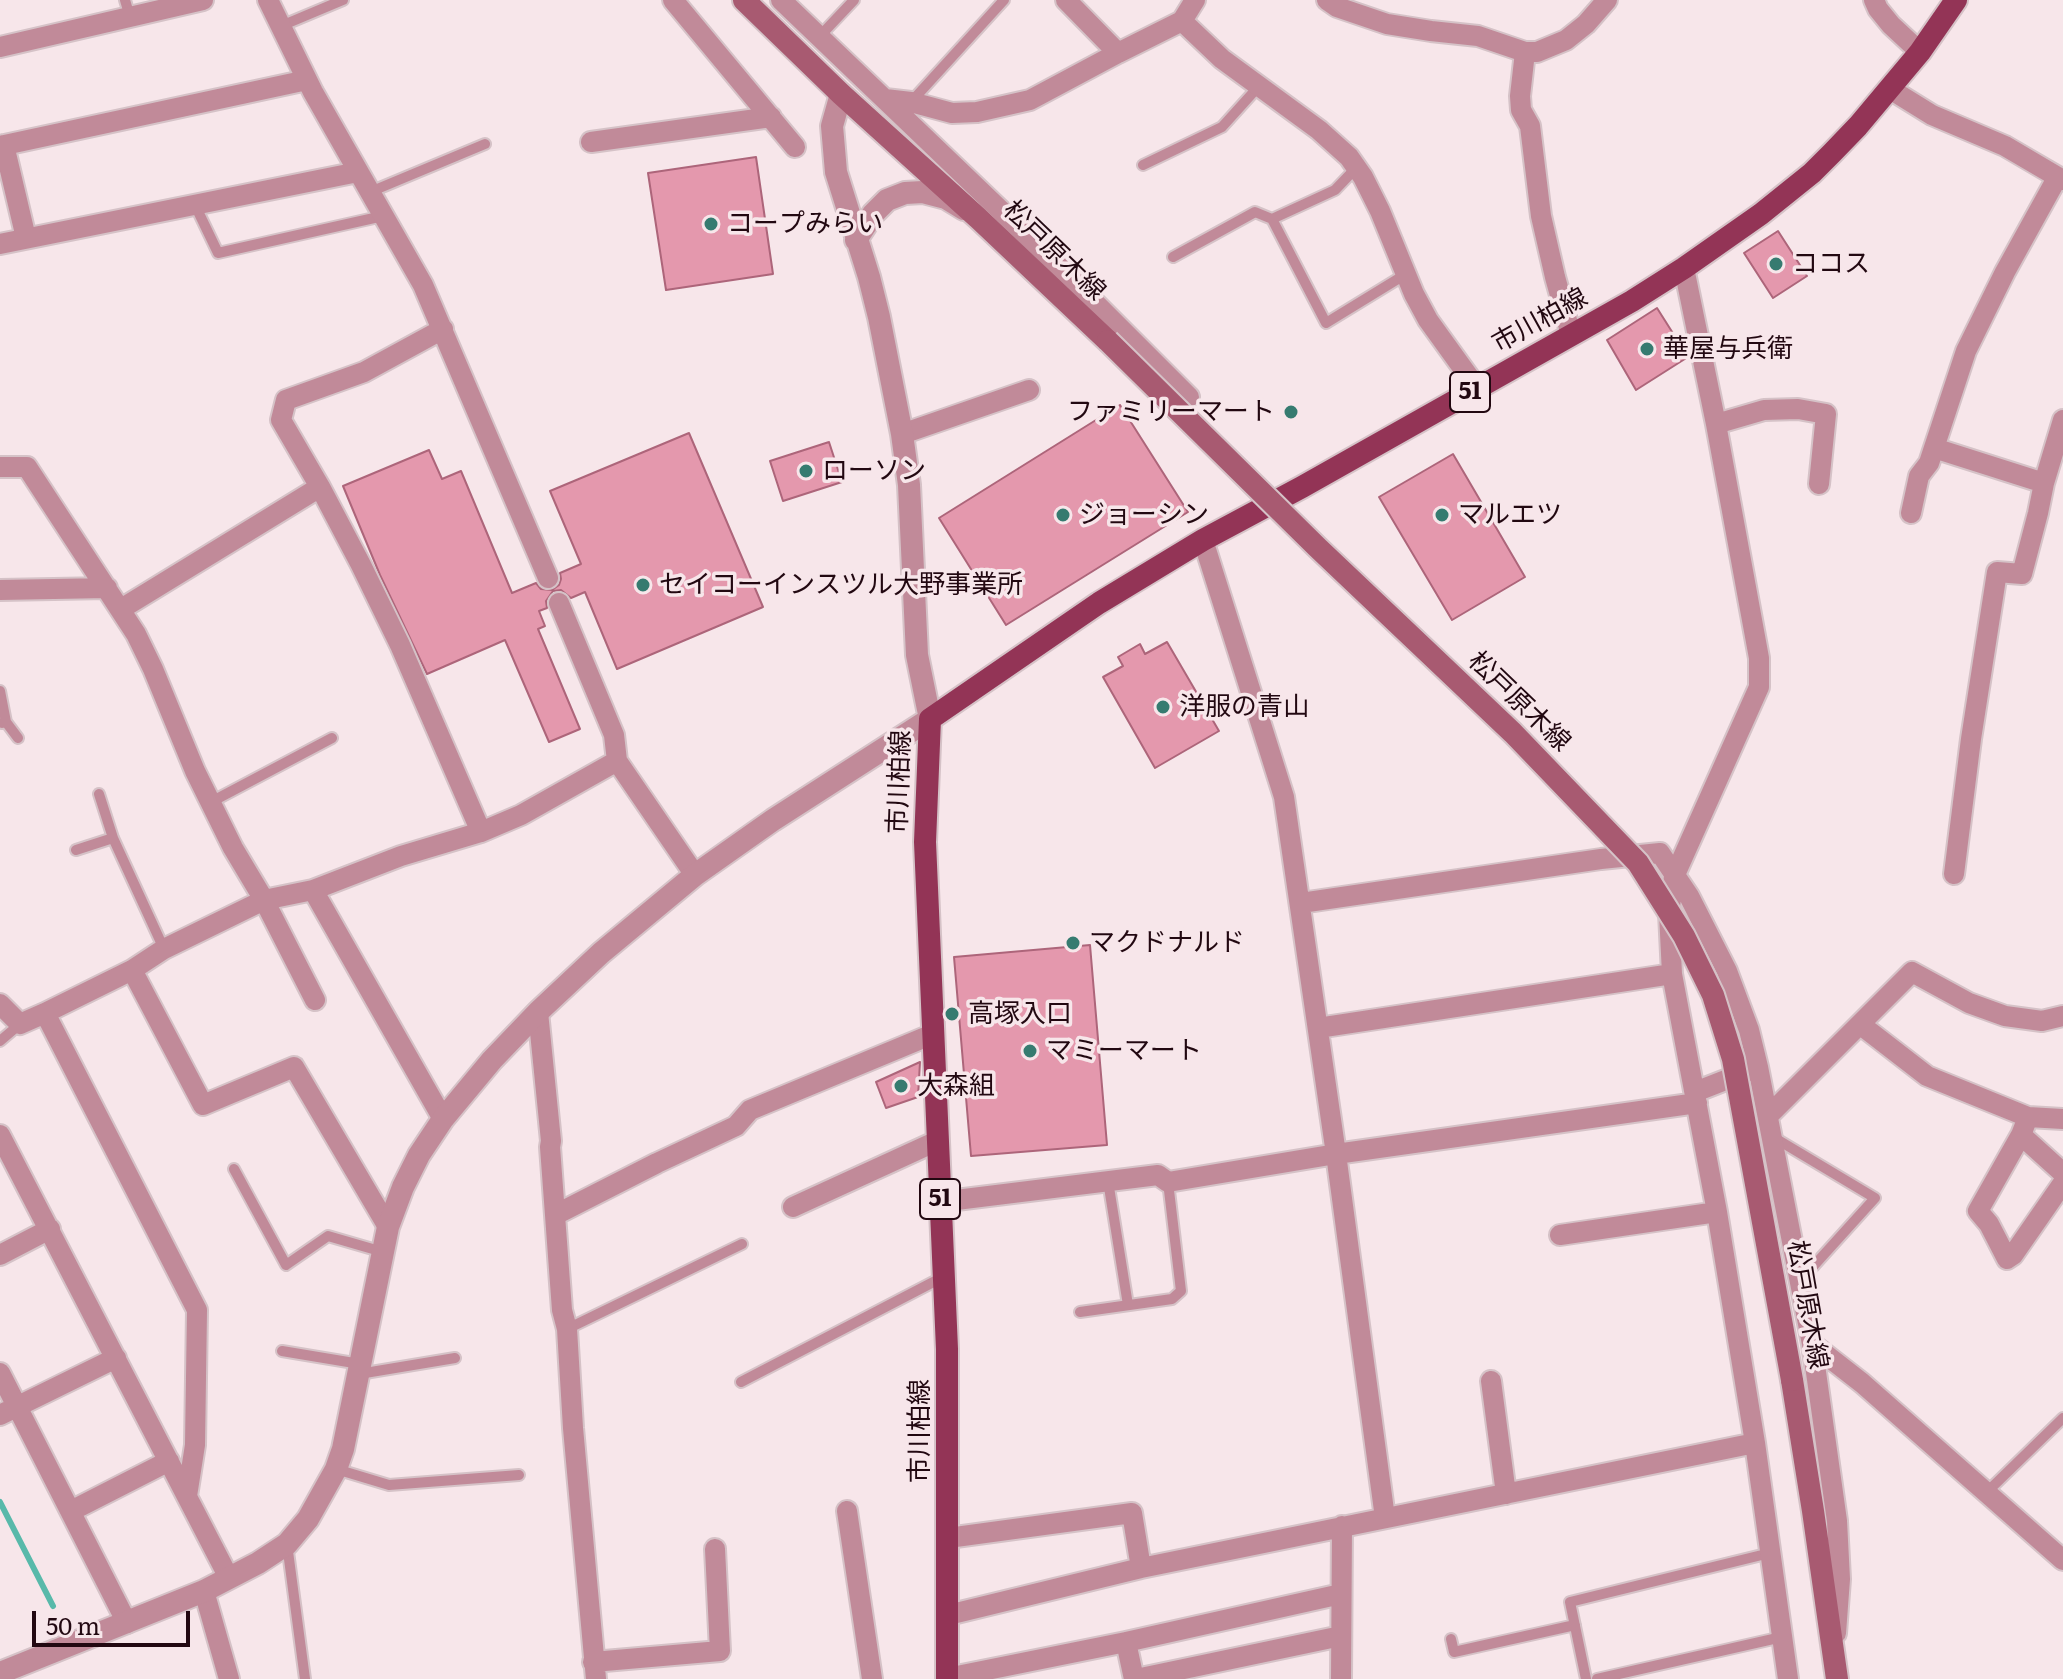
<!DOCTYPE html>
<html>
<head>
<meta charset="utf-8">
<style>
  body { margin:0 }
  #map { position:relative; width:2063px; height:1679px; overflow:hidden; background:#f7e6ea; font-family:Literata,serif }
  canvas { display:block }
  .scale { position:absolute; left:32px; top:1611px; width:158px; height:36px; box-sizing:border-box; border:4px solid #220811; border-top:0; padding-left:10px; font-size:24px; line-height:28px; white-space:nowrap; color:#220811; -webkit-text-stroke:6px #f7e6ea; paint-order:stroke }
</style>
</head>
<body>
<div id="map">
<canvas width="2063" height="1679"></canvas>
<div class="scale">50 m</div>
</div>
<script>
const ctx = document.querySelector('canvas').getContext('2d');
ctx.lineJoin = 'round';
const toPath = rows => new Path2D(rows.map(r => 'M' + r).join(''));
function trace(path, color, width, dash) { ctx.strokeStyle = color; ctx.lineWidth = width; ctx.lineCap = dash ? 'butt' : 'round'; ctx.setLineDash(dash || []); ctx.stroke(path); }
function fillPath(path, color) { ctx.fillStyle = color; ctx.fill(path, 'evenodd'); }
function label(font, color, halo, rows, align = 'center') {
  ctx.font = font + ' Literata,"Noto Sans JP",serif'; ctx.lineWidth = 7; ctx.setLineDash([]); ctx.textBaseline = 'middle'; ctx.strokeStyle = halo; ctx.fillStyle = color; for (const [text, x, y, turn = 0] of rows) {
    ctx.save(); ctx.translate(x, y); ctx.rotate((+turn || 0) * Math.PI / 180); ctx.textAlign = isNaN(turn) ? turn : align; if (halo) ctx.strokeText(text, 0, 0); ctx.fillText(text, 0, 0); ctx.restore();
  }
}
const stream = toPath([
  [0,1502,53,1606]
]);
const building = toPath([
  [756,157,773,274,666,290,648,173,756,157],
  [1778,231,1807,276,1773,298,1744,253,1778,231],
  [1657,308,1688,357,1636,390,1607,340,1657,308],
  [1120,405,1188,512,1006,625,939,518,1120,405],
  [689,433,763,607,617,669,585,592,571,598,561,590,553,591,546,601,547,608,539,611,545,626,538,629,580,729,549,742,505,640,427,674,380,575,343,486,429,450,442,479,461,471,512,593,536,583,541,589,552,590,559,585,561,579,560,573,581,564,550,491,689,433],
  [829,442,842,482,783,501,770,461,829,442],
  [1453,454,1525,577,1452,620,1379,497,1453,454],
  [1167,642,1219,731,1155,768,1103,677,1123,666,1118,657,1140,644,1145,654,1167,642],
  [1090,945,1107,1145,971,1156,954,957,1090,945],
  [920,1062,918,1097,886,1108,876,1082,920,1062]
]);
const service = toPath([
  [125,0,130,17],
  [281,26,343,0],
  [820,36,854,0],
  [911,102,1004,0],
  [1143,165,1222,127,1259,86],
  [1357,167,1335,190,1272,219,1326,323,1406,274],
  [370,192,485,144],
  [195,205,218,253,383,216],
  [1173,257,1255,212,1272,219],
  [0,691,6,722],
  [2,723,6,722,18,738],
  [99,794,113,838,164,949],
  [211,802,332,738],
  [76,850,113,838],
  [0,1041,20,1024],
  [1773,1137,1875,1198,1800,1281],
  [234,1169,286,1265,328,1236,383,1252],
  [1108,1181,1128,1305],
  [1080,1312,1172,1299,1181,1291,1168,1182],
  [567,1329,742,1244],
  [282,1351,360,1364],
  [359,1374,455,1358],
  [741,1382,943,1277],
  [336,1469,389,1485,519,1475],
  [1987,1492,2063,1418],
  [287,1544,305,1679],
  [1451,1639,1454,1652,1575,1625],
  [1586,1679,1570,1602,1770,1553],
  [1597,1679,1782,1637]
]);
const minor = toPath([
  [268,0,313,92,423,285,548,578],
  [673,0,795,147],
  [781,0,1042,250,1189,397],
  [1066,0,1118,53],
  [1327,0,1337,7,1387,24,1431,31,1478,36,1525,52,1537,52,1566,40,1586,24,1607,0],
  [1874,0,1878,9,1891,25,1920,52],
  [1182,21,1222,59,1319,130,1349,157,1363,177,1380,211,1414,294,1428,320,1477,388],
  [0,47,203,0],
  [1525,52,1520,96,1521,110,1530,126,1541,216,1555,277,1571,335],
  [1890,89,1932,115,2005,146,2063,180],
  [885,99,911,102,952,113,977,112,1030,100,1118,53,1182,21,1195,0],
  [591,142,771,117],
  [4,145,26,238],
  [0,146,307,80],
  [0,244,358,172],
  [1684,268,1716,424,1759,658,1759,687,1674,877,1669,913,1672,974,1717,1212,1755,1443,1788,1679],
  [1716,424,1764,410,1798,409,1826,414,1819,484],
  [902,434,1029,390],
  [1934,448,2044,483],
  [0,467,27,467,136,634,153,669,195,771,233,848,264,900,315,1000],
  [320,487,281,420,286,400,364,372,443,329],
  [1911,513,1919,476,1929,463,1966,351,2005,272,2057,178],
  [1203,540,1284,797,1336,1154,1385,1518],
  [0,590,107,588],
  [559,603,614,735,617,761,695,875],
  [121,609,320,487,361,565,400,645,481,832],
  [1954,874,1971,739,1997,572,2022,574,2038,513,2044,483,2063,420],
  [313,890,443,1119],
  [1301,903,1601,859,1660,853,1689,896,1727,971,1749,1030,1758,1067,1812,1344,1837,1521,1840,1579,1836,1633],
  [132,970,203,1105,294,1067,388,1227],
  [0,1004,20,1024,45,1013],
  [538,1012,551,1141,550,1147,562,1310,567,1329,573,1428,596,1679],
  [1861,1025,1927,1076,2028,1117,2063,1119],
  [1318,1028,1672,974],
  [1695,1092,1751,1070],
  [1768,1116,1912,972,1969,1003,2005,1016,2042,1021,2063,1016],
  [2028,1117,2021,1135,1978,1211,1989,1224,2007,1259,2013,1255,2063,1183],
  [0,1135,229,1578],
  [2021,1135,2063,1173],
  [940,1202,1158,1175,1168,1182,1336,1154,1697,1103],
  [793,1207,937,1141],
  [555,1215,657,1163,736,1126,750,1110,933,1034],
  [1560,1235,1717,1212],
  [0,1255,50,1229],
  [1812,1344,1862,1383,2063,1560],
  [0,1373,127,1623],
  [1491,1381,1506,1494],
  [0,1415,116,1358],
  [187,1496,195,1445,197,1310,45,1013,132,970,164,949,264,900,313,890,401,856,481,832,521,815,617,761],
  [71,1511,169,1461],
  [847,1511,872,1679],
  [948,1538,1132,1513,1141,1568],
  [204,1591,229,1679],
  [948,1615,1141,1568,1755,1443],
  [1126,1642,1341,1594],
  [593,1662,720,1651,715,1549],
  [947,1678,1126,1642,1134,1679],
  [1136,1679,1341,1636],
  [1341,1679,1342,1526]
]);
const tertiary = toPath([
  [856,240,873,214,887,200,905,193,923,192,946,198,964,209],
  [0,1673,204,1591,258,1563,287,1544,308,1519,336,1469,343,1449,388,1227,403,1187,419,1155,443,1119,492,1060,538,1012,601,953,695,875,773,820,930,719,917,655,909,485,902,434,879,317,869,277,836,172,832,126,841,94]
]);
const secondary = toPath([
  [744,0,841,94,978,218,1108,341],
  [1792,1380,1813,1511,1837,1679]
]);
const primary = toPath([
  [947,1679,947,1349,925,842,930,719,1099,603,1203,540,1302,487,1632,301,1684,268,1761,214,1812,173,1832,153,1858,126,1920,52,1956,0]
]);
const secondaryBridge = toPath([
  [1108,341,1318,548,1513,733,1638,863,1684,936,1713,995,1733,1059,1792,1380]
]);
const markers = [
  [711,224,8,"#367b70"],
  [1776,264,8,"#367b70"],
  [1647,349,8,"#367b70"],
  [1291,412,8,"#367b70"],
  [806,471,8,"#367b70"],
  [1063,515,8,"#367b70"],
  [1442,515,8,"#367b70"],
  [643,585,8,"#367b70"],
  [1163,707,8,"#367b70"],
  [1073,943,8,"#367b70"],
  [952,1014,8,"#367b70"],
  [1030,1051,8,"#367b70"],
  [901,1086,8,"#367b70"]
];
const shields = [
  [1470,392,40],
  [940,1199,40]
];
const shieldNames = [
  ["51",1470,392],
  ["51",940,1199]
];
const poiNames = [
  ["コープみらい",727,224],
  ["ココス",1792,264],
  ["華屋与兵衛",1663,349],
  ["ファミリーマート",1275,412,"right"],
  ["ローソン",822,471],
  ["ジョーシン",1079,515],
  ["マルエツ",1458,515],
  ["セイコーインスツル大野事業所",659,585],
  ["洋服の青山",1179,707],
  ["マクドナルド",1089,943],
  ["高塚入口",968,1014],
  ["マミーマート",1046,1051],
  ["大森組",917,1086]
];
const streetNames = [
  ["松戸原木線",1054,251,44],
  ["市川柏線",1540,321,-29],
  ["松戸原木線",1519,702,44],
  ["市川柏線",900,782,-88],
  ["松戸原木線",1807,1305,80],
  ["市川柏線",920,1431,-90]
];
trace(stream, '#58b9aa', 6);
fillPath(building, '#e498ad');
trace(building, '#ad657a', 2);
trace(service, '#d5c2c7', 14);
trace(minor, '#d5c2c7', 24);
trace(tertiary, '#d5c2c7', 26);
trace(secondary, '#d5c2c7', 26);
trace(primary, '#d5c2c7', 26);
trace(service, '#c18a99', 10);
trace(minor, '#c18a99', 20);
trace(tertiary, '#c18a99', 22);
trace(secondary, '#a85a71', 22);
trace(primary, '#933456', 22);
trace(secondaryBridge, '#d5c2c7', 26, []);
trace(secondaryBridge, '#a85a71', 22);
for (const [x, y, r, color] of markers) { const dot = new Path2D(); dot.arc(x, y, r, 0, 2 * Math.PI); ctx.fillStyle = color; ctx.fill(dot); trace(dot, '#f7e6ea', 3); }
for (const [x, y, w] of shields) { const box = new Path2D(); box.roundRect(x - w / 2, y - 20, w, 40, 6); ctx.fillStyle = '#f7e6ea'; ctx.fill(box); trace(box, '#220811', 2); }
label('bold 24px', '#220811', null, shieldNames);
label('26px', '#220811', '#f7e6ea', poiNames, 'left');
label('26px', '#220811', '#f7e6ea', streetNames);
</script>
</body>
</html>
